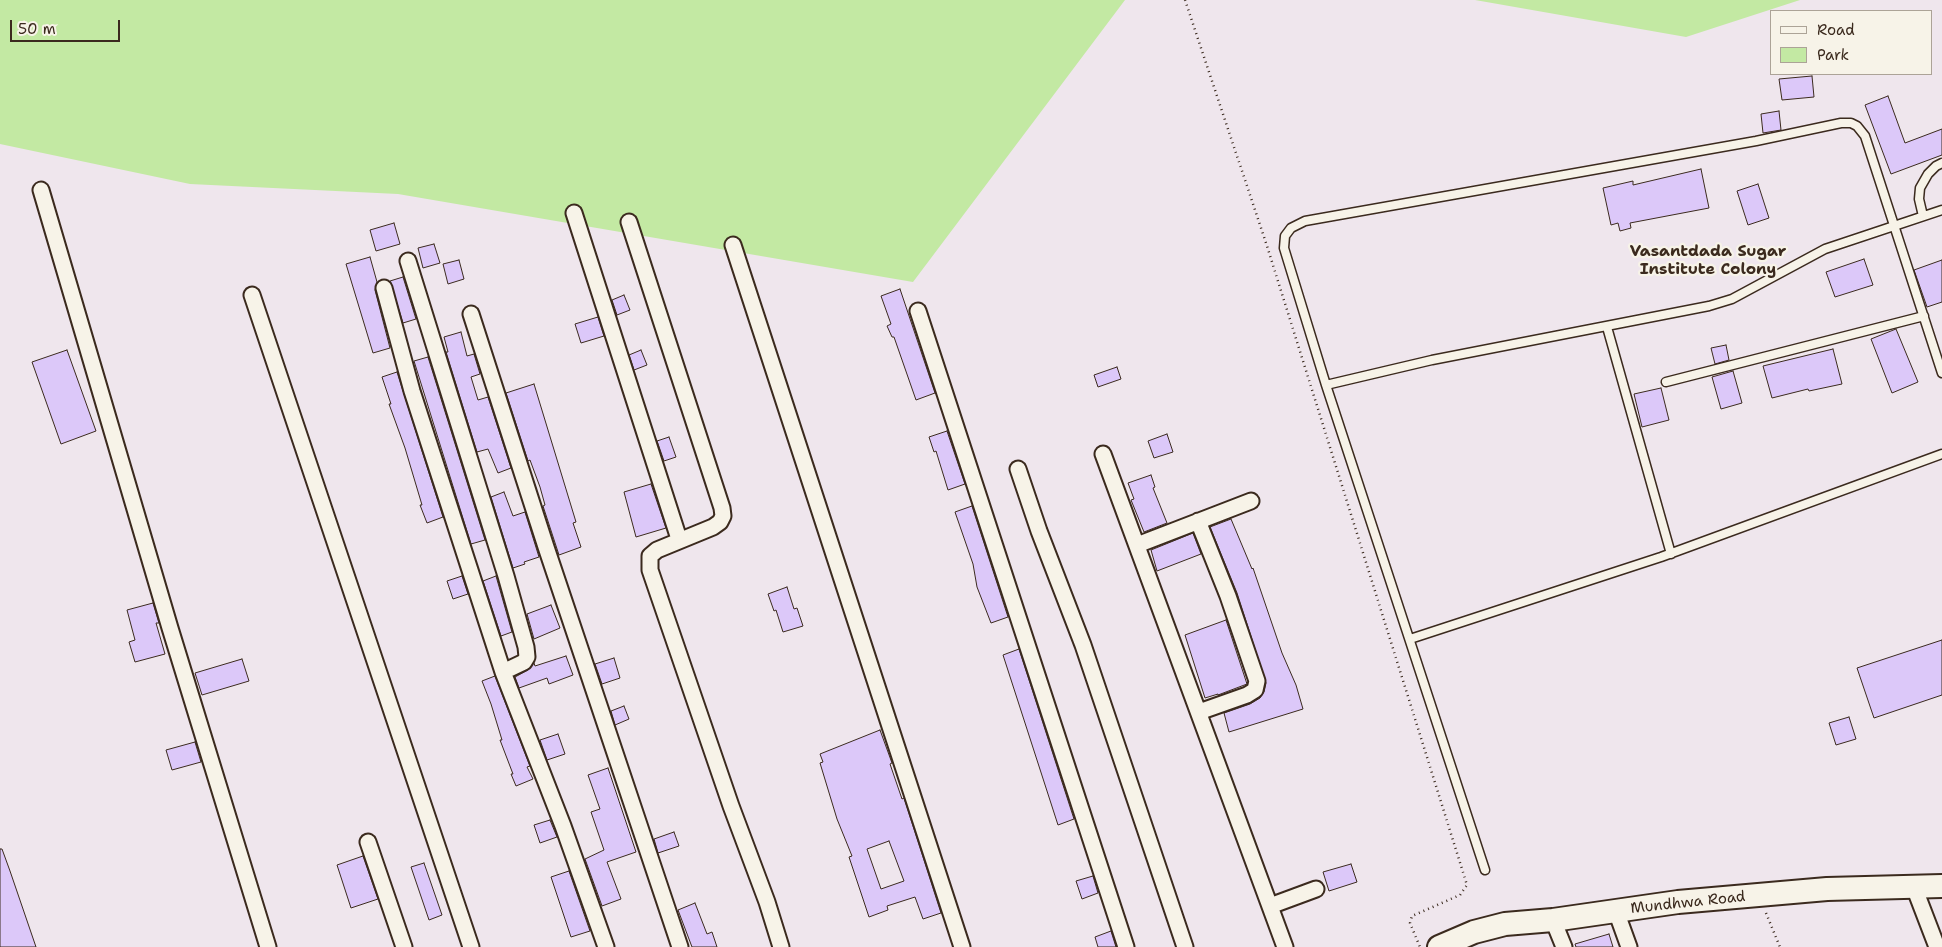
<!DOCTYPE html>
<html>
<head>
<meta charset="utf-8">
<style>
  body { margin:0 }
  #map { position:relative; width:1942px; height:947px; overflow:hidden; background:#efe6ed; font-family:"Shantell Sans",sans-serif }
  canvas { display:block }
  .legend { position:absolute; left:1770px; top:10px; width:162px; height:65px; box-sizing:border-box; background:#f7f3e8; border:1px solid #aca397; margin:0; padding:6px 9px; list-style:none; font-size:15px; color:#3b2a1e }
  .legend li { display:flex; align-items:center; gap:10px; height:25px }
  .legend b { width:25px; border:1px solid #aca397 }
  .scale { position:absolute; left:10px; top:20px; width:110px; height:22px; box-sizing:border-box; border:2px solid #3b2a1e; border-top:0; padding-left:6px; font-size:15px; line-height:18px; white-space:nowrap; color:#3b2a1e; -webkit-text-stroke:4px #f7f3e8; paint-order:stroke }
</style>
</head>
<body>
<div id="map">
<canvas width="1942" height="947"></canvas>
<ul class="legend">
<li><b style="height:6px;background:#f7f3e8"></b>Road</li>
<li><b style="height:14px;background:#c3e9a3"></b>Park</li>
</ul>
<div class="scale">50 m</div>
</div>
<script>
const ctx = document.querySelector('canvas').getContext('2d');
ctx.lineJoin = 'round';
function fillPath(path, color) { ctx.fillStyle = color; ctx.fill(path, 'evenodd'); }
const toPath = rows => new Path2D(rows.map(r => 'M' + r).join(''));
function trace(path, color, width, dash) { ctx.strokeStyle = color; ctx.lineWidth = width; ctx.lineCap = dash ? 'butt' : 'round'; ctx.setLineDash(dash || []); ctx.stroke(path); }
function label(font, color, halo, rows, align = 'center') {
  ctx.font = font + ' "Shantell Sans",sans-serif'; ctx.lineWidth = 4.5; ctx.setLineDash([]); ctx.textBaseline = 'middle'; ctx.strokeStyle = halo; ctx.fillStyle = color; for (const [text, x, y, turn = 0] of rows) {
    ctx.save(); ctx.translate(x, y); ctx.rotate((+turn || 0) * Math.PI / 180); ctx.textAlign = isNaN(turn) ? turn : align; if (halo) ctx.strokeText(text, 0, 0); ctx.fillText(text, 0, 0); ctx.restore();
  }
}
const green = toPath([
  [0,0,1125,0,913,282,398,194,190,184,0,144],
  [1475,0,1800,0,1686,37]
]);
const building = toPath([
  [1812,76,1814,97,1782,100,1779,79,1812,76],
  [1888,96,1905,143,1942,129,1942,155,1891,174,1865,105,1888,96],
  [1779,111,1781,130,1763,133,1761,114,1779,111],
  [1701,169,1709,208,1630,223,1631,228,1620,231,1618,223,1611,225,1603,188,1633,181,1633,185,1701,169],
  [1758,184,1769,218,1748,225,1737,191,1758,184],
  [394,223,400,244,376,251,370,230,394,223],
  [434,244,440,263,423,268,418,248,434,244],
  [370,257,377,282,375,290,390,348,373,353,346,264,370,257],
  [1864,259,1873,285,1835,297,1826,272,1864,259],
  [459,260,464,279,448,284,443,264,459,260],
  [1942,260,1942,302,1927,307,1914,270,1942,260],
  [403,277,416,319,403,323,390,281,403,277],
  [900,289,935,393,916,400,894,337,892,337,887,326,891,324,881,296,900,289],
  [624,295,630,310,617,315,612,300,624,295],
  [598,317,604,336,581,343,575,324,598,317],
  [1896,329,1918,382,1892,393,1871,339,1896,329],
  [461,332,467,356,474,354,480,374,471,377,478,400,488,397,511,468,498,473,488,449,477,452,446,352,448,352,444,337,461,332],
  [1726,345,1729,360,1715,364,1711,348,1726,345],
  [1833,349,1842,384,1809,391,1808,389,1772,398,1763,366,1833,349],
  [67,350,96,431,61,444,32,362,67,350],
  [641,350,647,365,634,370,629,355,641,350],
  [428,357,485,540,471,544,414,361,428,357],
  [1117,367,1121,379,1098,387,1094,375,1117,367],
  [1733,371,1742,403,1721,409,1712,377,1733,371],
  [397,372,443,517,427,523,420,505,422,505,405,448,389,404,391,404,382,377,397,372],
  [534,384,576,522,573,523,581,547,559,555,543,506,545,505,540,487,530,460,528,461,506,393,534,384],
  [1661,388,1669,420,1642,427,1634,394,1661,388],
  [947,431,965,484,948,490,936,451,934,452,929,437,947,431],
  [1167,434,1173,452,1154,458,1148,441,1167,434],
  [669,437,676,457,664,461,657,441,669,437],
  [1151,475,1155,487,1153,488,1167,523,1144,532,1131,500,1134,499,1128,483,1151,475],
  [651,484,666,528,636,537,624,492,651,484],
  [504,492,513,516,525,512,539,557,524,562,525,564,513,568,491,497,504,492],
  [972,506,1008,617,991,623,977,587,973,564,955,512,972,506],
  [1231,519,1252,569,1253,568,1282,653,1296,685,1303,709,1229,732,1224,713,1250,704,1260,698,1264,692,1266,683,1237,593,1210,527,1231,519],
  [1193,533,1201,554,1157,571,1151,550,1193,533],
  [462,576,468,594,453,599,447,581,462,576],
  [496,576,512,632,501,636,483,581,496,576],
  [787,587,794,609,797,608,803,626,783,632,776,610,774,611,768,594,787,587],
  [153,603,159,623,156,623,165,654,135,662,129,642,135,640,127,610,153,603],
  [551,605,560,628,534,639,527,614,551,605],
  [1226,620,1247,684,1218,695,1218,694,1205,698,1185,635,1226,620],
  [1942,640,1942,695,1874,718,1857,668,1942,640],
  [1019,649,1074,819,1058,825,1003,655,1019,649],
  [566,656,573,675,549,684,547,678,519,688,515,677,528,670,534,663,535,666,566,656],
  [614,658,620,678,602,684,595,664,614,658],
  [242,659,249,681,202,695,195,673,242,659],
  [495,676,530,766,527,767,533,779,516,786,511,774,513,774,500,740,502,740,491,704,482,681,495,676],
  [624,706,629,719,615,725,611,711,624,706],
  [1849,717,1856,739,1836,745,1829,723,1849,717],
  [880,730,892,763,890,764,902,799,904,798,941,913,923,919,915,897,887,906,888,910,869,917,849,857,852,856,837,819,820,763,823,762,820,754,880,730],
  [889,841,904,881,881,889,867,849,889,841],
  [558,734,565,754,547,760,540,740,558,734],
  [195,742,201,762,172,770,166,750,195,742],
  [608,768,636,852,607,862,621,899,602,906,585,859,604,850,591,812,600,809,588,775,608,768],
  [550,820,557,837,540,843,534,825,550,820],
  [674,832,679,846,658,853,654,839,674,832],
  [0,849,2,849,10,871,36,947,0,947,0,849],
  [363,856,378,899,351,908,337,865,363,856],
  [424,863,442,915,429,920,411,867,424,863],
  [1351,864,1357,882,1329,891,1323,872,1351,864],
  [569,871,590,931,571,937,551,877,569,871],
  [1093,876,1098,893,1082,899,1076,881,1093,876],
  [695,903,707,934,712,932,717,947,692,947,678,910,695,903],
  [1111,931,1116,947,1098,947,1095,937,1111,931],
  [1609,934,1613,947,1576,947,1575,944,1609,934]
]);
const path = toPath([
  [1185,0,1267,246,1467,885,1460,895,1412,916,1410,923,1420,947],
  [1766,913,1780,947]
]);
const service = toPath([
  [1923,216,1919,199,1920,188,1928,174,1936,166,1942,163],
  [1607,327,1671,554],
  [1666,382,1924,316],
  [1326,385,1432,360,1709,306,1732,299,1825,249,1942,210],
  [1410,639,1661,557,1942,454],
  [1485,870,1326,385,1284,248,1285,236,1291,228,1305,221,1756,141,1841,123,1851,123,1857,126,1865,136,1942,373]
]);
const minor = toPath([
  [41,190,170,628,268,947],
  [574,213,679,539],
  [629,222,722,508,723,516,720,522,713,527,657,550,650,556,650,570,731,806,767,902,781,947],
  [733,245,962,947],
  [408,261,506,576,526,647,527,657,524,662,503,672],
  [384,288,412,391,503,672,563,826,606,947],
  [252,295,471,947],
  [918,311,1126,947],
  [471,314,546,547,680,947],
  [1103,454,1285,947],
  [1018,469,1039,531,1083,645,1185,947],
  [1198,521,1228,596,1257,681,1255,690,1247,695,1199,712],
  [1137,545,1251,501],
  [368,842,404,947],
  [1914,887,1937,947],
  [1270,906,1316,889],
  [1616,911,1629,947],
  [1553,920,1564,947]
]);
const primary = toPath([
  [1439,947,1474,932,1505,924,1553,920,1678,902,1827,889,1942,886]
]);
const streetNames = [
  ["Mundhwa Road",1688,903,-6]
];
const neighbourhoodNames = [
  ["Vasantdada Sugar",1708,252],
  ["Institute Colony",1708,270]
];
fillPath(green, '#c3e9a3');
fillPath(building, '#dcc8f9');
trace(building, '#3b2a1e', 1);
trace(service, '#3b2a1e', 11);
trace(minor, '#3b2a1e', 19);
trace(primary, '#3b2a1e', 26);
trace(path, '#3b2a1e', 2.5, [1, 4]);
trace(service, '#f7f3e8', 8);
trace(minor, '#f7f3e8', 15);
trace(primary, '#f7f3e8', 22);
label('15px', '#3b2a1e', '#f7f3e8', streetNames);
label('bold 16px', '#3b2a1e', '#f7f3e8', neighbourhoodNames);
</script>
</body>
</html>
